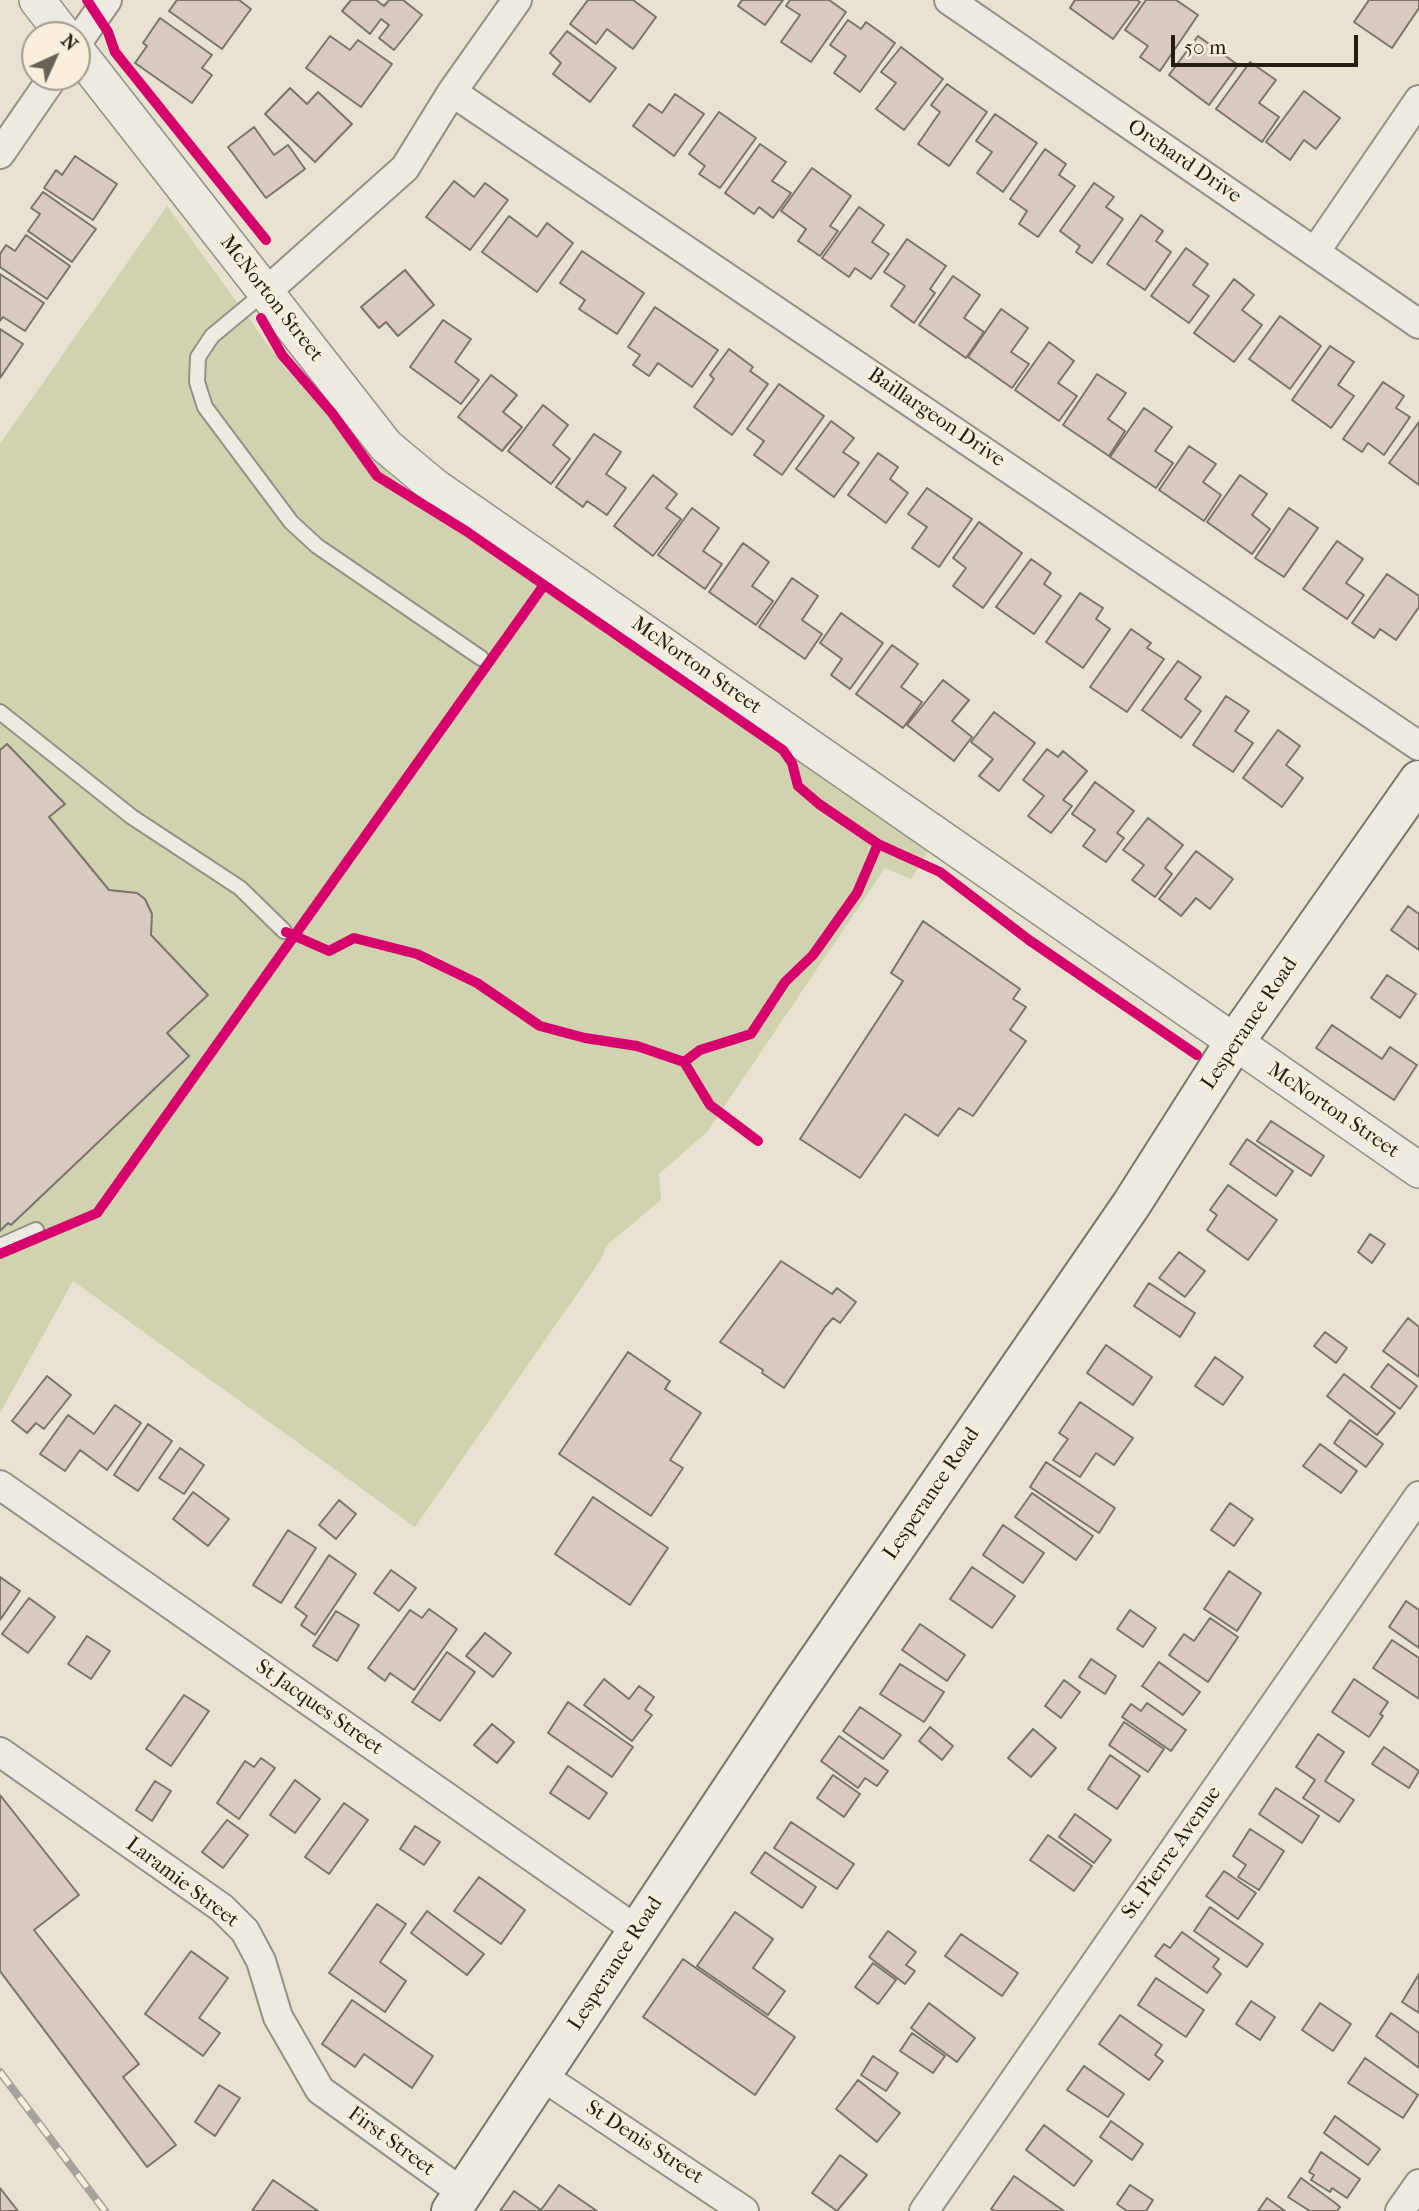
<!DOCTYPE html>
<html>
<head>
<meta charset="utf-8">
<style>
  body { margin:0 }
  #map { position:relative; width:1419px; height:2211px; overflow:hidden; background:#e8e2d1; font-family:"IM FELL French Canon",serif }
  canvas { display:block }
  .north { position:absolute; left:21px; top:21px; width:70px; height:70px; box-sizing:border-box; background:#f7efdb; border:2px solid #a39b8b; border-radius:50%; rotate:45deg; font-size:19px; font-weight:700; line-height:28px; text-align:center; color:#251c12 }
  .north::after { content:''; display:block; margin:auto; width:24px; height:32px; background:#696155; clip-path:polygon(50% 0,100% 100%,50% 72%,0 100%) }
  .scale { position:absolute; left:1171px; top:35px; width:187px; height:32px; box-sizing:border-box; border:4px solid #251c12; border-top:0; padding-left:9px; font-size:21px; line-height:24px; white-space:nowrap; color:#251c12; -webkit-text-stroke:5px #f7efdb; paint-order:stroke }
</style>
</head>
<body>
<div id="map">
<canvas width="1419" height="2211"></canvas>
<div class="north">N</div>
<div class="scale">50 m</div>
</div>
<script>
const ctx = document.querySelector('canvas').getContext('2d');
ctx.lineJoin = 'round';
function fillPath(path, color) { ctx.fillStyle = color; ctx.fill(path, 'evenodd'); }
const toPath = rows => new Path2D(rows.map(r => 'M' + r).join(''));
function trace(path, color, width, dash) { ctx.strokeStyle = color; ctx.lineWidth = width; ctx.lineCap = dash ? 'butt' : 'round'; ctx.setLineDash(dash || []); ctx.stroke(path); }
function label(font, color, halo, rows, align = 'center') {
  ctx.font = font + ' "IM FELL French Canon",serif'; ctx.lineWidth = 6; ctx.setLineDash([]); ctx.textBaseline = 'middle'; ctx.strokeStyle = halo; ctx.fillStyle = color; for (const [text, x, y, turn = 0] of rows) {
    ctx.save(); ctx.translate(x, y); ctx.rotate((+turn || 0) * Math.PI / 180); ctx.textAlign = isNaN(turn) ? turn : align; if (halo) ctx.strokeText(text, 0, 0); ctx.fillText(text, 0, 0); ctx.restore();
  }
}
const green = toPath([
  [167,206,285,368,403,488,559,588,931,847,911,879,885,868,707,1132,659,1174,661,1200,607,1245,600,1261,415,1527,73,1281,0,1413,0,444]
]);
const building = toPath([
  [177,0,239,0,251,9,222,49,169,11,177,0],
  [351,0,376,0,384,6,389,0,403,0,422,15,394,50,379,38,389,25,381,19,370,34,342,11,351,0],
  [588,0,633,0,656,17,633,49,607,29,596,44,570,24,588,0],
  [742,0,783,0,765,25,738,6,742,0],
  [790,0,829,0,846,12,811,62,781,42,800,15,786,6,790,0],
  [1075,0,1137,0,1140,2,1113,39,1070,8,1075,0],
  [1146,0,1176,0,1198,15,1160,71,1140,57,1148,46,1125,30,1146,0],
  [1369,0,1419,0,1419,8,1392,48,1354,22,1369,0],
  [160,18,212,55,202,68,212,75,192,103,135,63,147,46,143,43,160,18],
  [848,20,861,29,866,22,895,43,860,92,834,73,846,56,830,45,848,20],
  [567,31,616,68,590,102,553,74,561,63,550,53,567,31],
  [330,36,350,50,358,40,392,64,361,107,306,68,330,36],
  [1198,36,1238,65,1209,105,1169,75,1198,36],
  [901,47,943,79,904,130,876,109,896,83,881,72,901,47],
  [1250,62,1276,80,1259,103,1279,117,1262,142,1216,109,1250,62],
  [947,84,987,112,949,166,918,144,940,112,931,105,947,84],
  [290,88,307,104,318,92,352,124,315,162,265,114,290,88],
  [1304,91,1340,118,1316,149,1304,140,1290,160,1266,142,1304,91],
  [675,94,704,114,674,156,633,126,649,104,662,113,675,94],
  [719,112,756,138,720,188,699,174,705,166,689,154,719,112],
  [995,114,1037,143,1003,192,977,173,992,152,976,141,995,114],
  [254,127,274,155,288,145,305,169,266,198,228,147,254,127],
  [760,144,786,162,772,181,791,193,773,218,759,207,754,214,725,193,760,144],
  [1045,149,1066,164,1059,175,1075,186,1038,237,1019,224,1027,211,1010,199,1045,149],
  [75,156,117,184,93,220,44,188,56,170,62,175,75,156],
  [812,168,851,196,830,226,838,231,820,256,798,241,806,229,781,211,812,168],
  [454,181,474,197,485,183,508,200,470,250,426,217,454,181],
  [1094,183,1114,197,1106,207,1123,219,1092,263,1076,252,1080,246,1060,231,1094,183],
  [43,192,96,229,72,262,28,231,40,214,31,208,43,192],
  [859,207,884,225,872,242,889,254,871,279,855,268,849,277,822,258,859,207],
  [1141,215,1163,231,1156,241,1171,252,1145,290,1107,264,1141,215],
  [509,216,537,237,547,223,573,243,537,292,482,252,509,216],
  [26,235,70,266,47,299,0,267,0,254,6,245,15,251,26,235],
  [907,239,946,266,930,289,935,293,914,323,891,306,905,286,884,272,907,239],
  [1186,248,1208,264,1193,285,1209,296,1189,323,1151,296,1186,248],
  [582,251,644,293,617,334,579,309,585,300,560,283,582,251],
  [405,270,434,305,398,336,386,322,379,328,361,307,405,270],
  [0,274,44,303,25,331,3,317,0,321,0,274],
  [953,276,980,295,964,318,984,332,966,358,919,325,953,276],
  [1234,279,1254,295,1242,310,1262,325,1234,362,1194,333,1234,279],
  [655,307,718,350,692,387,658,363,649,376,633,365,640,355,628,347,655,307],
  [1001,309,1028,328,1011,352,1029,364,1012,388,968,357,1001,309],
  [1280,316,1321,346,1290,389,1249,359,1280,316],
  [443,320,471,339,455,362,479,380,461,404,410,367,443,320],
  [0,329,23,344,0,378,0,329],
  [1049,342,1074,361,1058,383,1077,396,1059,421,1015,390,1049,342],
  [1330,346,1354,362,1338,385,1354,396,1331,428,1292,400,1330,346],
  [729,349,753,367,750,371,768,384,732,435,694,407,714,379,710,375,729,349],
  [1097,374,1126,393,1108,419,1125,431,1109,456,1063,425,1097,374],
  [491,375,517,395,503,412,522,427,502,451,458,417,491,375],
  [1383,382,1404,396,1396,408,1410,417,1384,455,1368,443,1362,452,1343,439,1383,382],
  [779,384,824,416,782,475,754,455,764,441,747,429,779,384],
  [543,405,568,425,553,445,570,459,551,484,508,451,543,405],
  [1144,408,1172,427,1155,451,1173,463,1156,488,1110,457,1144,408],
  [831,421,854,438,843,452,859,463,834,497,796,469,831,421],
  [1419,422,1419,485,1389,463,1419,422],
  [594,434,621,452,606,474,626,488,607,515,587,501,583,507,556,487,594,434],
  [1189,446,1216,464,1203,482,1221,495,1204,521,1159,490,1189,446],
  [878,453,898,467,890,479,908,493,886,523,848,495,878,453],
  [653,475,677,494,666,508,681,519,653,556,614,526,653,475],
  [1240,475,1267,494,1252,515,1270,529,1252,554,1207,522,1240,475],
  [927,488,972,519,939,567,912,548,927,527,908,514,927,488],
  [692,508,719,528,703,551,722,564,705,589,658,555,692,508],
  [1289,508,1318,528,1284,577,1255,558,1289,508],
  [979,522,1022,553,983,608,953,586,966,568,953,558,979,522],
  [1337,541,1363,559,1346,583,1364,595,1347,619,1303,589,1337,541],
  [743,543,769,562,752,586,773,601,756,625,709,592,743,543],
  [1031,559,1051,573,1044,584,1061,596,1034,634,996,607,1031,559],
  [1387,574,1419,596,1419,607,1396,640,1380,629,1374,638,1352,623,1387,574],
  [792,578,818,596,802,620,822,634,805,659,759,627,792,578],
  [1080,593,1103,608,1096,619,1110,629,1083,668,1046,642,1080,593],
  [841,613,883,643,850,689,831,675,842,659,820,643,841,613],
  [1131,629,1151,643,1147,648,1164,659,1127,712,1090,687,1131,629],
  [892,645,918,664,901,687,922,702,903,728,856,694,892,645],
  [1178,661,1201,677,1185,699,1201,711,1181,738,1142,710,1178,661],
  [943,680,969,700,952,721,972,737,954,761,907,725,943,680],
  [1226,696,1249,711,1235,731,1253,743,1233,772,1193,745,1226,696],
  [994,712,1035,743,999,791,979,776,993,759,971,742,994,712],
  [1278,730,1300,746,1286,765,1303,778,1282,807,1243,778,1278,730],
  [7,744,65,804,49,817,109,890,137,893,145,899,152,914,151,935,208,995,167,1033,189,1056,11,1225,8,1223,0,1231,0,750,7,744],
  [1047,749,1058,757,1063,751,1087,771,1063,800,1072,806,1051,833,1028,816,1044,796,1023,780,1047,749],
  [1095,782,1134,811,1117,833,1124,838,1106,862,1083,846,1095,830,1072,814,1095,782],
  [1148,818,1183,845,1165,868,1172,874,1155,897,1132,880,1144,865,1123,850,1148,818],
  [1196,851,1233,879,1210,909,1196,898,1181,916,1159,899,1196,851],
  [1408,906,1419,914,1419,950,1391,930,1408,906],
  [923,921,1020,989,1013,999,1026,1007,1010,1030,1026,1041,973,1116,959,1108,938,1136,905,1114,860,1178,800,1139,903,981,891,973,923,921],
  [1387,975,1416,994,1400,1018,1371,998,1387,975],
  [1332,1025,1382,1059,1390,1047,1417,1065,1394,1100,1316,1048,1332,1025],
  [1271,1121,1324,1156,1311,1176,1257,1141,1271,1121],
  [1247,1139,1293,1171,1276,1196,1230,1164,1247,1139],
  [1228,1185,1277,1220,1248,1260,1207,1230,1217,1215,1210,1210,1228,1185],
  [1370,1234,1385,1244,1372,1263,1358,1252,1370,1234],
  [1179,1252,1205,1271,1185,1297,1159,1278,1179,1252],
  [781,1261,832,1294,837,1288,856,1302,840,1323,833,1318,825,1327,784,1388,762,1373,763,1370,720,1342,781,1261],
  [1149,1283,1195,1313,1180,1337,1134,1306,1149,1283],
  [1408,1318,1419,1327,1419,1377,1383,1351,1408,1318],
  [1325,1332,1347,1348,1336,1363,1314,1346,1325,1332],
  [1106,1345,1152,1377,1133,1405,1087,1373,1106,1345],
  [628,1352,670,1381,665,1389,701,1413,670,1460,683,1468,651,1516,559,1454,628,1352],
  [1215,1357,1243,1377,1223,1405,1195,1386,1215,1357],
  [1388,1364,1417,1386,1400,1409,1371,1387,1388,1364],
  [1344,1374,1395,1413,1377,1435,1327,1396,1344,1374],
  [47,1376,71,1395,44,1429,36,1423,27,1433,12,1421,47,1376],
  [1080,1402,1133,1438,1114,1465,1096,1453,1080,1477,1053,1460,1068,1439,1059,1433,1080,1402],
  [115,1405,141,1423,107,1470,80,1450,65,1471,40,1454,68,1415,94,1434,115,1405],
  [1350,1420,1383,1444,1366,1467,1334,1443,1350,1420],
  [148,1424,172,1441,138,1491,114,1475,148,1424],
  [1320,1444,1357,1471,1341,1493,1303,1466,1320,1444],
  [180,1448,204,1465,184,1494,159,1478,180,1448],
  [1046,1462,1115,1508,1099,1533,1030,1487,1046,1462],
  [193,1492,229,1519,208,1546,173,1519,193,1492],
  [1032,1493,1093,1536,1076,1560,1015,1517,1032,1493],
  [593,1497,668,1548,630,1605,555,1554,593,1497],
  [339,1500,356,1514,336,1539,319,1525,339,1500],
  [1230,1503,1253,1519,1234,1546,1211,1530,1230,1503],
  [1003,1525,1044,1553,1023,1583,983,1555,1003,1525],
  [288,1530,316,1548,281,1603,253,1585,288,1530],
  [329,1555,356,1574,315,1635,301,1625,307,1616,295,1607,329,1555],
  [972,1567,1015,1596,992,1628,950,1599,972,1567],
  [391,1570,416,1588,399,1611,374,1593,391,1570],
  [1229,1571,1261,1593,1237,1631,1204,1609,1229,1571],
  [0,1577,20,1591,0,1620,0,1577],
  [29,1598,55,1617,28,1653,2,1634,29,1598],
  [1406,1601,1419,1610,1419,1648,1389,1627,1406,1601],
  [429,1609,457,1629,414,1690,390,1673,385,1681,368,1668,410,1610,422,1618,429,1609],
  [1130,1610,1156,1628,1143,1647,1117,1629,1130,1610],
  [336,1611,359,1625,337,1661,313,1646,336,1611],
  [1210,1618,1238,1637,1208,1682,1169,1655,1184,1634,1194,1641,1210,1618],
  [920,1624,965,1655,947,1681,902,1650,920,1624],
  [485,1633,511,1653,493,1677,466,1656,485,1633],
  [87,1636,110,1651,91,1679,68,1664,87,1636],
  [1392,1640,1419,1658,1419,1699,1373,1668,1392,1640],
  [447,1652,475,1672,440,1721,412,1702,447,1652],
  [1091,1659,1116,1676,1105,1694,1079,1677,1091,1659],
  [1159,1662,1200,1692,1183,1715,1142,1686,1159,1662],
  [900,1664,944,1692,924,1722,880,1694,900,1664],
  [604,1679,629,1699,639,1686,654,1697,645,1710,652,1715,632,1741,584,1705,604,1679],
  [1354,1679,1388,1702,1380,1714,1383,1716,1369,1737,1332,1712,1354,1679],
  [1064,1680,1080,1692,1061,1718,1045,1706,1064,1680],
  [184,1695,209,1711,171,1766,146,1749,184,1695],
  [568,1702,633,1747,612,1777,548,1733,568,1702],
  [1147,1703,1186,1730,1171,1751,1122,1717,1131,1704,1141,1711,1147,1703],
  [860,1707,901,1735,883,1759,843,1731,860,1707],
  [1124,1722,1164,1749,1148,1772,1109,1745,1124,1722],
  [492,1724,514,1742,497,1763,474,1745,492,1724],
  [930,1727,953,1746,942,1760,919,1741,930,1727],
  [1033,1729,1056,1748,1031,1777,1008,1758,1033,1729],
  [1318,1734,1344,1752,1325,1781,1354,1800,1339,1822,1303,1798,1315,1780,1296,1767,1318,1734],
  [839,1736,888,1771,877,1786,865,1778,858,1788,821,1761,839,1736],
  [1384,1747,1419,1771,1409,1788,1372,1764,1384,1747],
  [1110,1755,1140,1776,1117,1809,1088,1789,1110,1755],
  [261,1758,275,1768,239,1819,217,1803,245,1761,254,1767,261,1758],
  [568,1766,607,1793,589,1819,550,1793,568,1766],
  [833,1775,860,1794,844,1817,817,1798,833,1775],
  [295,1780,320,1799,295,1833,270,1815,295,1780],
  [155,1781,171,1791,152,1821,136,1810,155,1781],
  [1276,1788,1319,1816,1302,1843,1259,1814,1276,1788],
  [0,1795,79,1895,34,1930,139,2064,123,2077,176,2145,147,2167,0,1971,0,1795],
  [344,1803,368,1820,329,1874,305,1857,344,1803],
  [1075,1814,1111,1840,1094,1863,1059,1837,1075,1814],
  [227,1820,248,1835,223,1868,202,1852,227,1820],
  [791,1822,854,1864,837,1889,774,1848,791,1822],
  [415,1826,440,1842,424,1865,400,1849,415,1826],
  [1250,1829,1284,1851,1259,1890,1238,1877,1246,1865,1233,1856,1250,1829],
  [1048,1835,1092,1866,1074,1891,1030,1860,1048,1835],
  [765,1852,816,1887,802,1908,751,1873,765,1852],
  [1224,1871,1256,1893,1238,1919,1206,1896,1224,1871],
  [479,1877,525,1910,501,1944,454,1911,479,1877],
  [377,1904,406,1924,380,1962,406,1981,385,2012,329,1973,377,1904],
  [1210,1907,1263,1944,1247,1967,1194,1931,1210,1907],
  [427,1911,484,1954,467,1975,411,1933,427,1911],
  [735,1912,773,1939,753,1968,785,1991,768,2015,697,1966,735,1912],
  [888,1931,916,1952,906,1965,915,1971,905,1984,869,1957,888,1931],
  [1182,1932,1219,1959,1213,1967,1221,1974,1207,1993,1155,1956,1164,1944,1170,1948,1182,1932],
  [961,1934,1018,1973,1002,1996,945,1956,961,1934],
  [191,1951,228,1978,199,2018,220,2033,203,2056,145,2014,191,1951],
  [683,1959,795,2037,755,2095,643,2017,683,1959],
  [873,1963,896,1980,878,2004,855,1987,873,1963],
  [1419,1974,1419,2013,1402,2002,1419,1974],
  [1156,1978,1204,2010,1186,2037,1138,2005,1156,1978],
  [352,2000,433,2056,412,2088,364,2054,355,2067,322,2044,352,2000],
  [1251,2001,1275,2017,1260,2040,1236,2024,1251,2001],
  [929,2003,975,2038,957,2062,911,2028,929,2003],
  [1320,2003,1351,2024,1333,2051,1302,2030,1320,2003],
  [1391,2013,1419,2033,1419,2068,1376,2036,1391,2013],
  [1120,2015,1162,2045,1155,2055,1163,2061,1149,2080,1099,2044,1120,2015],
  [912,2033,945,2056,933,2073,900,2051,912,2033],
  [873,2056,898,2073,886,2091,861,2075,873,2056],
  [1365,2058,1418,2095,1403,2118,1348,2083,1365,2058],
  [1084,2066,1124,2094,1108,2117,1067,2090,1084,2066],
  [858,2080,900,2113,877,2142,836,2109,858,2080],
  [219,2085,240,2098,215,2136,195,2122,219,2085],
  [1335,2116,1380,2149,1368,2165,1324,2133,1335,2116],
  [1111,2121,1143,2144,1132,2160,1100,2137,1111,2121],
  [1044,2125,1092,2161,1074,2186,1026,2150,1044,2125],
  [1321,2152,1360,2179,1347,2198,1332,2188,1330,2192,1311,2180,1314,2175,1309,2172,1321,2152],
  [840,2155,867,2175,837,2211,812,2193,840,2155],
  [1014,2176,1064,2211,995,2211,991,2209,1014,2176],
  [1301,2178,1334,2202,1340,2207,1337,2211,1310,2211,1288,2197,1301,2178],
  [273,2180,318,2211,252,2211,273,2180],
  [559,2185,597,2211,500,2211,514,2191,541,2210,559,2185],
  [1130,2185,1153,2200,1146,2211,1127,2211,1117,2204,1130,2185],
  [0,2188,18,2211,0,2211,0,2188],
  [1267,2198,1285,2211,1258,2211,1267,2198]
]);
const service = toPath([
  [265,292,212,336,198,357,197,382,205,407,291,522,317,546,481,658],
  [0,712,132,817,240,888,284,931],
  [0,1246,36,1230]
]);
const minor = toPath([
  [949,0,1419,324],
  [77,43,107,0],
  [452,92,1419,746],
  [0,154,53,77],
  [1315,252,1419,100],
  [267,291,405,168,452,92,517,0],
  [0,1485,638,1931],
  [0,1752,222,1908,245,1931,261,1961,278,2017,320,2090,463,2193],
  [542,2076,744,2211],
  [924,2211,1419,1496],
  [1400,2211,1419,2184]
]);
const tertiary = toPath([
  [37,0,64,35],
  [77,51,386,446,434,486,1419,1170]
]);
const secondary = toPath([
  [451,2211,792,1698,1131,1205,1234,1043,1419,780]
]);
const rail = toPath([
  [0,2072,105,2211]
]);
const cycleway = toPath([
  [87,0,108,32,115,52,266,240],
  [261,318,282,355,332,413,377,476,466,531,783,750,792,763,798,786,819,804,878,844,940,872,1029,940,1197,1055],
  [286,932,329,951,354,938,417,954,477,983,540,1026,585,1038,637,1046,684,1062,710,1105,758,1141],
  [684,1062,700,1050,751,1034,785,982,813,955,857,893,878,844],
  [0,1254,97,1213,544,585]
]);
const streetNames = [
  ["Orchard Drive",1184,162,34],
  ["McNorton Street",271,299,52],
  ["Baillargeon Drive",936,418,34],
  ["McNorton Street",696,666,35],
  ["Lesperance Road",1250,1024,-56],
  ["McNorton Street",1333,1111,34],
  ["Lesperance Road",932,1494,-56],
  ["St Jacques Street",319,1708,35],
  ["St. Pierre Avenue",1172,1853,-55],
  ["Laramie Street",182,1883,37],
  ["Lesperance Road",616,1964,-57],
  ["First Street",391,2142,36],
  ["St Denis Street",644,2143,33]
];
fillPath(green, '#d1d2af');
fillPath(building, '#d9cabf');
trace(building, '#79756b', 2);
trace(service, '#949085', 18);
trace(minor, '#949085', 32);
trace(tertiary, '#949085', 38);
trace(secondary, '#79756b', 42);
trace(service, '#edeae1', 14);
trace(minor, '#edeae1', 28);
trace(tertiary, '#edeae1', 35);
trace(secondary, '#edeae1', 38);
trace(rail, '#a7a39c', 8);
trace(rail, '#f7efdb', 5, [16]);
trace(cycleway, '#d6006c', 10);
label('21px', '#251c12', '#f7efdb', streetNames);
</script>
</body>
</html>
